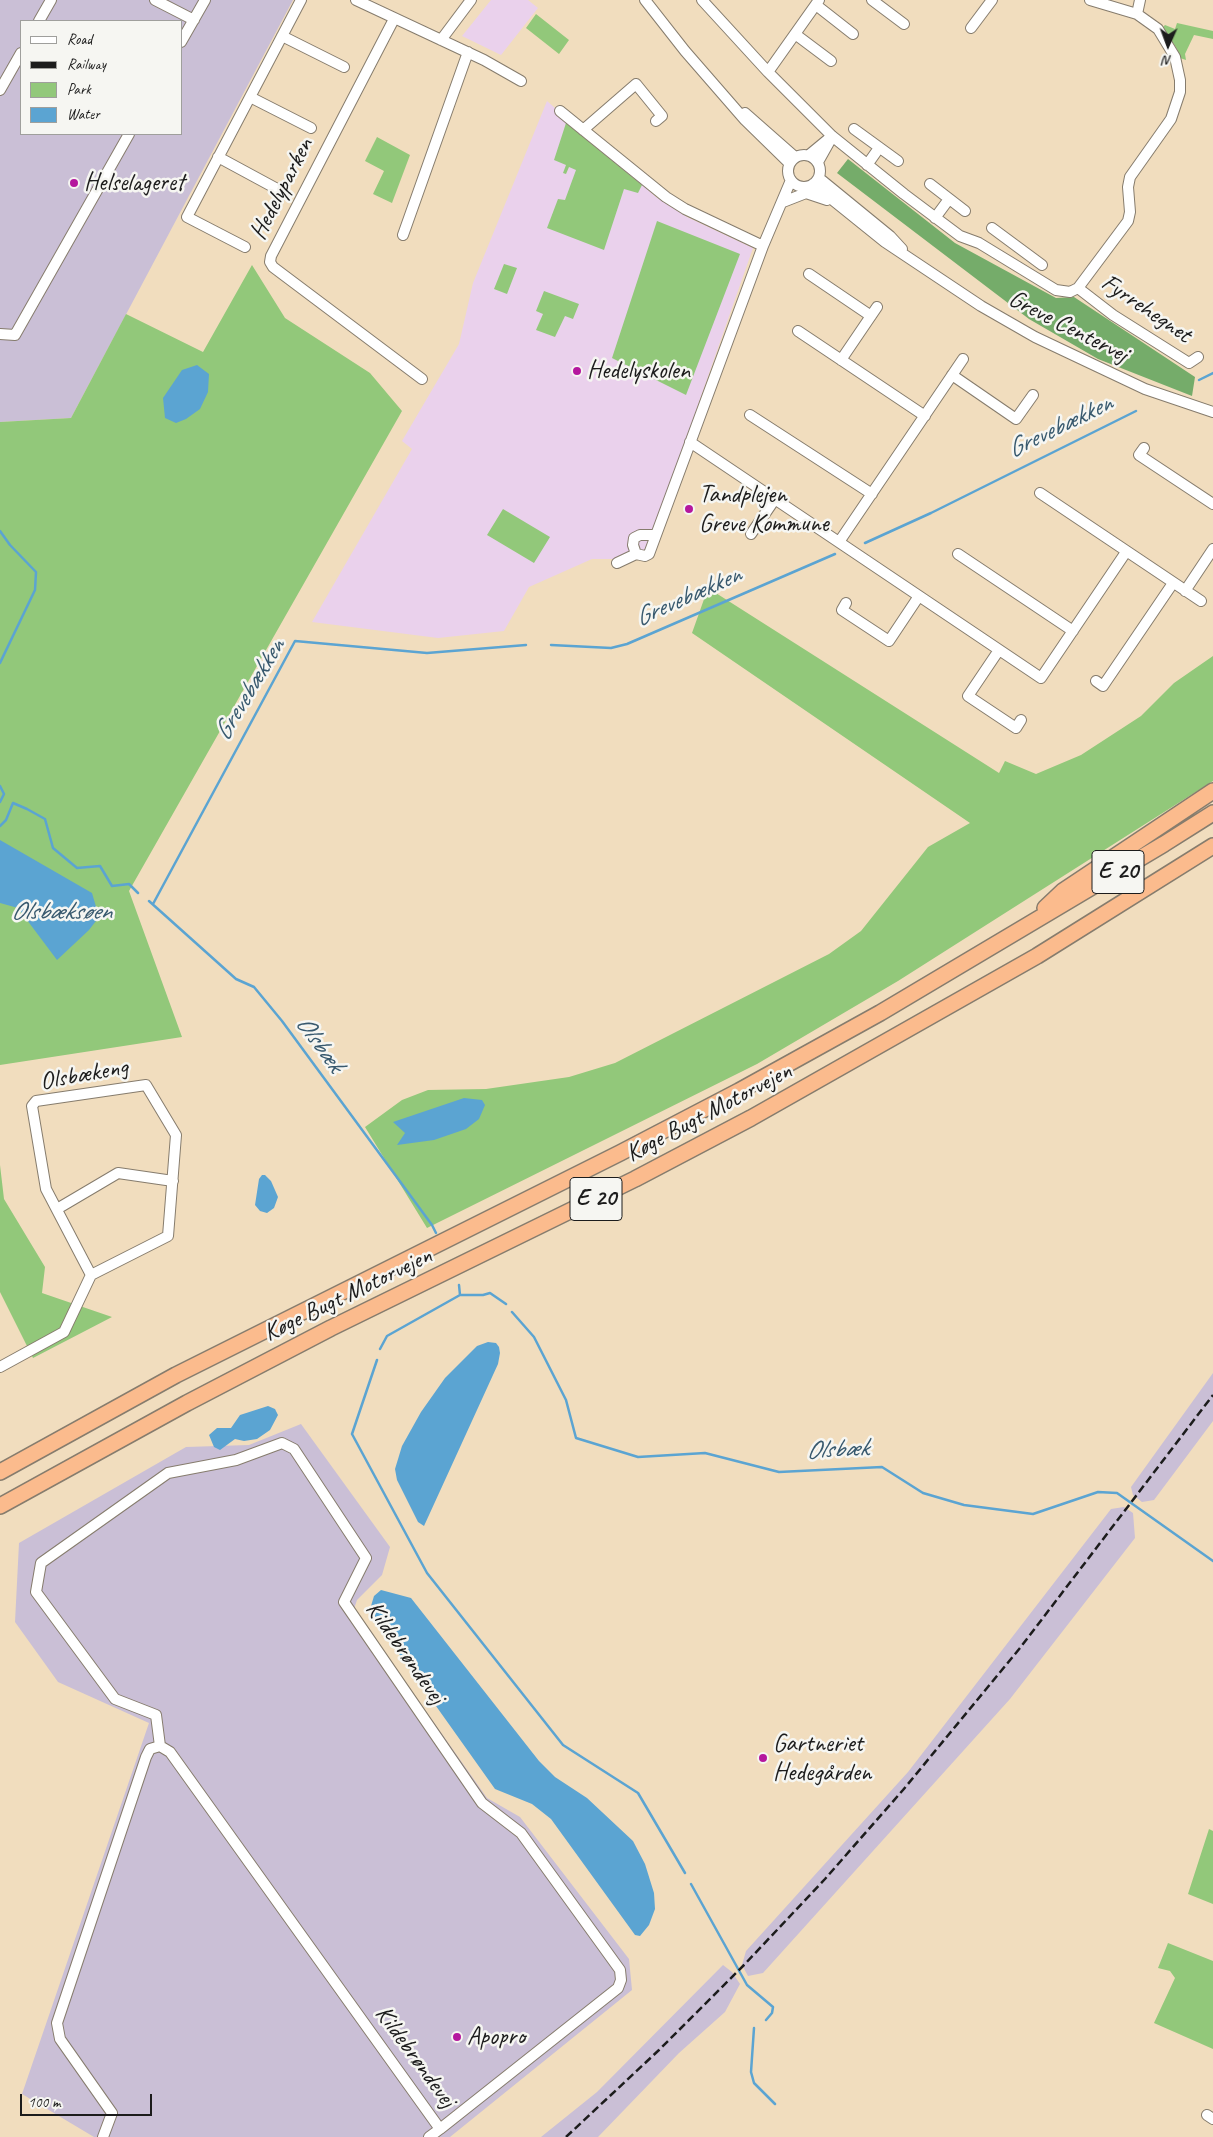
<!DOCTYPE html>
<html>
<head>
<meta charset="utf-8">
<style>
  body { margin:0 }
  #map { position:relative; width:1213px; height:2137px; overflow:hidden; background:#f1ddbe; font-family:Caveat,sans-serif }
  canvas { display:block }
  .legend { position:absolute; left:20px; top:20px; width:162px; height:115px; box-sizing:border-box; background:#f6f6f2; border:1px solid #9f9f9c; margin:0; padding:6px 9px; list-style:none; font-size:15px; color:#1c1c1c }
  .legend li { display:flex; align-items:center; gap:10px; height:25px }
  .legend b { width:25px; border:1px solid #9f9f9c }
  .north { position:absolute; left:1143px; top:20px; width:50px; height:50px; -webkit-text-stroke:4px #f6f6f2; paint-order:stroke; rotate:182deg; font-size:14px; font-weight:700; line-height:20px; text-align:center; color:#1c1c1c }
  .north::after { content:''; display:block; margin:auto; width:18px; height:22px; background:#1c1c1c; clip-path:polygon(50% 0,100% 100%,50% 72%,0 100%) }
  .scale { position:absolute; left:20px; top:2094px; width:132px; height:22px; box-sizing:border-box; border:2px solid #1c1c1c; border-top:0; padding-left:6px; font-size:15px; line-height:18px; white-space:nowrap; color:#1c1c1c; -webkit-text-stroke:4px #f6f6f2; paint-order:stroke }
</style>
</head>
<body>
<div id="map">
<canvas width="1213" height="2137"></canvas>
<ul class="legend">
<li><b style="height:6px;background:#fff"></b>Road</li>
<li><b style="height:6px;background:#1c1c1c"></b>Railway</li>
<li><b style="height:14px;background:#92c87a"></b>Park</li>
<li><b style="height:14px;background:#5ba4d2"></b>Water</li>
</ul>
<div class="north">N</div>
<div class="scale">100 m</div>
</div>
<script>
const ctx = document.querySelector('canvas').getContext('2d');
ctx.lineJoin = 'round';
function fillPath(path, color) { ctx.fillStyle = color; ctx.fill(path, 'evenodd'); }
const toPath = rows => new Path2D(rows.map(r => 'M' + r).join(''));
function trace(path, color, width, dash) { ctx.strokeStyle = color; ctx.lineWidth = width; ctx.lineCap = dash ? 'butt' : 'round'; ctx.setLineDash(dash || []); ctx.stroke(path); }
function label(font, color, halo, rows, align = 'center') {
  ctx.font = font + ' Caveat,sans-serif'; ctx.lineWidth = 5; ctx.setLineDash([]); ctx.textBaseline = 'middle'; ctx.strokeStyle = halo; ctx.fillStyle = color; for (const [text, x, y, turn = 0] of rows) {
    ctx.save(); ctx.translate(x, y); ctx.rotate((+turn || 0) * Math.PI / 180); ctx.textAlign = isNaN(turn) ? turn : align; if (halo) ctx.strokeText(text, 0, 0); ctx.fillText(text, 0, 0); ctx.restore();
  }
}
const built = toPath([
  [491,0,528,0,538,8,501,55,462,36],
  [547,101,656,197,687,217,753,248,644,559,592,559,529,587,504,631,438,638,312,622,412,449,402,441,459,344,473,283]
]);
const industrial = toPath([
  [0,0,293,0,71,418,0,422],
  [21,21,181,21,181,134,21,134],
  [1213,1373,1213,1421,1154,1500,1142,1502,1133,1495,1131,1487],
  [301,1424,390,1547,382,1575,357,1600,354,1609,487,1798,520,1817,629,1959,632,1990,450,2137,94,2137,22,2094,149,1723,58,1682,15,1622,19,1543,186,1447,249,1445],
  [1124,1507,1133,1513,1135,1538,1010,1699,763,1973,748,1976,742,1965,746,1951,908,1772,1111,1509],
  [723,1965,732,1972,740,1984,725,2012,679,2053,598,2137,541,2137,597,2092]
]);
const green = toPath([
  [536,14,569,40,559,54,526,28],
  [1177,23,1213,31,1213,39,1194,35,1185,54,1186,60,1180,58,1177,49,1163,27,1165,25,1175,29],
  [566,123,642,185,638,193,624,189,604,250,547,228,558,199,565,200,576,170,569,167,566,174,563,173,566,165,554,160],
  [377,137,410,155,392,203,373,194,384,171,365,161],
  [657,221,740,254,686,395,612,358],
  [504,264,517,268,507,294,494,289],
  [252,265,285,318,370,373,402,411,129,891,182,1037,0,1065,0,422,71,418,126,314,203,352],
  [544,291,579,304,573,319,565,316,555,337,536,330,543,314,536,311],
  [503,509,550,537,534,563,487,535],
  [708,588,999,773,1005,761,1036,774,1081,755,1141,716,1174,683,1213,656,1213,781,898,981,757,1064,427,1228,365,1127,402,1100,428,1090,486,1089,569,1077,615,1063,829,954,861,931,928,847,970,823,692,633],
  [0,1165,4,1199,45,1267,42,1293,112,1317,33,1358,0,1292],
  [1209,1829,1213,1831,1213,1904,1188,1894],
  [1168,1943,1213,1961,1213,2049,1154,2023,1175,1978,1170,1971,1158,1968]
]);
const forest = toPath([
  [848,159,955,243,1056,298,1074,297,1195,377,1192,396,1098,359,1029,319,837,173]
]);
const water = toPath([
  [197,365,209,374,208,392,200,409,186,419,176,423,165,418,163,398,182,370],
  [0,840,92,893,99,917,89,930,57,960,18,908,0,903],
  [464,1098,482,1100,485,1105,479,1119,466,1129,434,1140,397,1145,405,1133,393,1122],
  [262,1175,265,1175,271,1181,278,1197,274,1208,267,1213,260,1211,255,1205,259,1179],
  [488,1342,496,1343,499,1347,500,1353,498,1364,424,1526,418,1522,397,1480,395,1469,402,1446,421,1412,445,1378,477,1346],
  [268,1406,275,1409,278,1415,270,1430,257,1439,244,1441,235,1439,220,1450,214,1447,209,1435,217,1428,231,1428,240,1415],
  [381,1590,411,1598,539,1761,555,1777,587,1798,633,1841,645,1864,654,1893,655,1909,649,1925,640,1936,635,1935,551,1819,532,1804,495,1789,377,1623,371,1606,374,1596]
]);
const stream = toPath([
  [1199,380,1213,373],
  [0,531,10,545,36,572,35,590,0,663],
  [865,543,931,513,1136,411],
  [551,645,611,648,627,644,835,554],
  [0,786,4,794,0,802],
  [0,826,6,820,13,803,27,809,45,819,53,848,77,868,100,866,112,886,129,884,138,893],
  [149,901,236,979,254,987,282,1021,432,1225,436,1233],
  [153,904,295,641,427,653,526,645],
  [459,1285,460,1295,483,1295,490,1293,506,1304],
  [512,1312,534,1337,566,1400,576,1438,638,1457,705,1453,779,1472,882,1467,923,1493,964,1505,1033,1514,1098,1492,1117,1493,1213,1561],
  [380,1349,387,1336,460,1295],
  [377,1360,352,1434,427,1573,563,1745,638,1793,685,1873],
  [691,1884,747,1985,773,2007,772,2013,766,2020],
  [754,2028,751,2072,754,2083,775,2104]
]);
const minor = toPath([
  [155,0,194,20],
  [356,0,484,60,521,81],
  [645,0,685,51,745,120,789,163],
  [702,0,768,72,832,136,904,194,960,236,979,243,1056,290,1070,292,1078,288],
  [872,0,904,24],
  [1090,0,1137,14,1158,29,1175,57,1180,80,1180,92,1171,119,1130,177,1128,187,1130,212,1128,221,1078,288,1113,315,1189,363,1198,357],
  [816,5,853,34],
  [1137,14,1140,0],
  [394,19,271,256,270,262,273,267,422,379],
  [39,21,51,0],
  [971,28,992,0],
  [795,34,831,61],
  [282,36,344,67],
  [441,40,471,0],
  [181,42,205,0],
  [768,72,819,0],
  [0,90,21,53],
  [250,97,311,128],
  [560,111,666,197,685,209,763,246],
  [745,113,795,157],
  [854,129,898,161],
  [583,130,636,84,662,116,656,121],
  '788 171a16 16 0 1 1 32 0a16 16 0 1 1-32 0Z',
  [809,155,832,136],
  [218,157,279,190],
  [818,162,832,137],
  [867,165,879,148],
  [819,178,890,236,902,249],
  [813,184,885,242,981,306,1035,337,1145,389,1213,412],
  [930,184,965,211],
  [783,202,806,193,827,200],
  [935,218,949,199],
  [992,228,1042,265],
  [403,235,468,52],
  [245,247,187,217,301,0],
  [809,274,871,316],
  [798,331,925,416],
  [0,334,15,335,129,134],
  [841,360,877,307],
  [952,375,1016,419,1033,395],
  [750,415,872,494],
  [690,442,1041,678,1126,552],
  [1144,448,1139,455,1213,504],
  [1040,493,1201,601],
  [751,534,775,499],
  [839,542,963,359],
  [636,554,633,545,634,538,640,535,656,535],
  [958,554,1073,631],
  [617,563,636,554,645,556,649,554,763,246,791,180],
  [1185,591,1213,549],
  [846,603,842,610,889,641,919,596],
  [999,650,968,696,1016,728,1021,720],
  [1096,681,1103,686,1173,583],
  [57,1209,118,1173,173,1181],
  [0,1367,64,1332,91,1275,168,1236,176,1135,146,1085,36,1101,32,1106,46,1189,91,1275],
  [160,1746,156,1715,115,1699,36,1592,41,1563,168,1473,236,1460,282,1443,294,1449,366,1558,344,1602,482,1803,521,1833,620,1970,621,1980,618,1988,440,2129],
  [1207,2115,1213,2119],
  [103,2137,112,2113,60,2039,57,2023,146,1757,150,1749,160,1746,170,1752,440,2129,429,2137]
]);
const highway = toPath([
  [1045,908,1063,891,1213,791],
  [0,1472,176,1375,620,1153,739,1091,880,1013,1164,844,1213,813],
  [0,1506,187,1403,331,1328,635,1179,751,1118,1037,956,1213,846]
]);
const rail = toPath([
  [566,2137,659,2050,744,1965,825,1879,903,1790,1020,1648,1213,1395]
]);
const markers = [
  [74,183,5,"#b5179e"],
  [577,371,5,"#b5179e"],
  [689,509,5,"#b5179e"],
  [763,1758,5,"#b5179e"],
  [457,2037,5,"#b5179e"]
];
const shields = [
  [1118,872,52],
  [596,1199,52]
];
const shieldNames = [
  ["E 20",1118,872],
  ["E 20",596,1199]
];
const poiNames = [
  ["Helselageret",84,183],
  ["Hedelyskolen",587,371],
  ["Tandplejen",699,495],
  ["Greve Kommune",699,524],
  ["Gartneriet",773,1744],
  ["Hedegården",773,1773],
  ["Apopro",467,2037]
];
const streetNames = [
  ["Hedelyparken",282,189,-63],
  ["Fyrrehegnet",1146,309,34],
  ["Greve Centervej",1068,327,27],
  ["Olsbækeng",84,1075,-10],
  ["Køge Bugt Motorvejen",709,1113,-28],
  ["Køge Bugt Motorvejen",348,1295,-26],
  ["Kildebrøndevej",405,1653,55],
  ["Kildebrøndevej",415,2057,54]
];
const waterNames = [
  ["Grevebækken",1060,427,-26],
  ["Grevebækken",688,597,-24],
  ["Grevebækken",250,690,-59],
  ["Olsbæksøen",61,912],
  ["Olsbæk",319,1044,54],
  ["Olsbæk",837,1450,-3]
];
fillPath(built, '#ead1ec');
fillPath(industrial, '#cabfd6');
fillPath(green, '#92c87a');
fillPath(forest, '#75ac6a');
fillPath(water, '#5ba4d2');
trace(stream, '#5ba4d2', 2.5);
trace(minor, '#867c6d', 12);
trace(highway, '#867c6d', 18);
trace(minor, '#fff', 10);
trace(highway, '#fbbb8d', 15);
trace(rail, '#1c1c1c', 2.5, [8, 4]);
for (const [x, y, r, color] of markers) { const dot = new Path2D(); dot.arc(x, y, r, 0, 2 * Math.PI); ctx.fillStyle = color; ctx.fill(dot); trace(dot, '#f6f6f2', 2); }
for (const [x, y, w] of shields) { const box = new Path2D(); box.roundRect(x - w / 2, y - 21.5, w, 43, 4); ctx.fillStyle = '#f6f6f2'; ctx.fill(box); trace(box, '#1c1c1c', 1); }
label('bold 24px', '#1c1c1c', null, shieldNames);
label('25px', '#1c1c1c', '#f6f6f2', poiNames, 'left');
label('25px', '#1c1c1c', '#f6f6f2', streetNames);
label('italic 26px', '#38596e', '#f6f6f2', waterNames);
</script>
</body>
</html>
